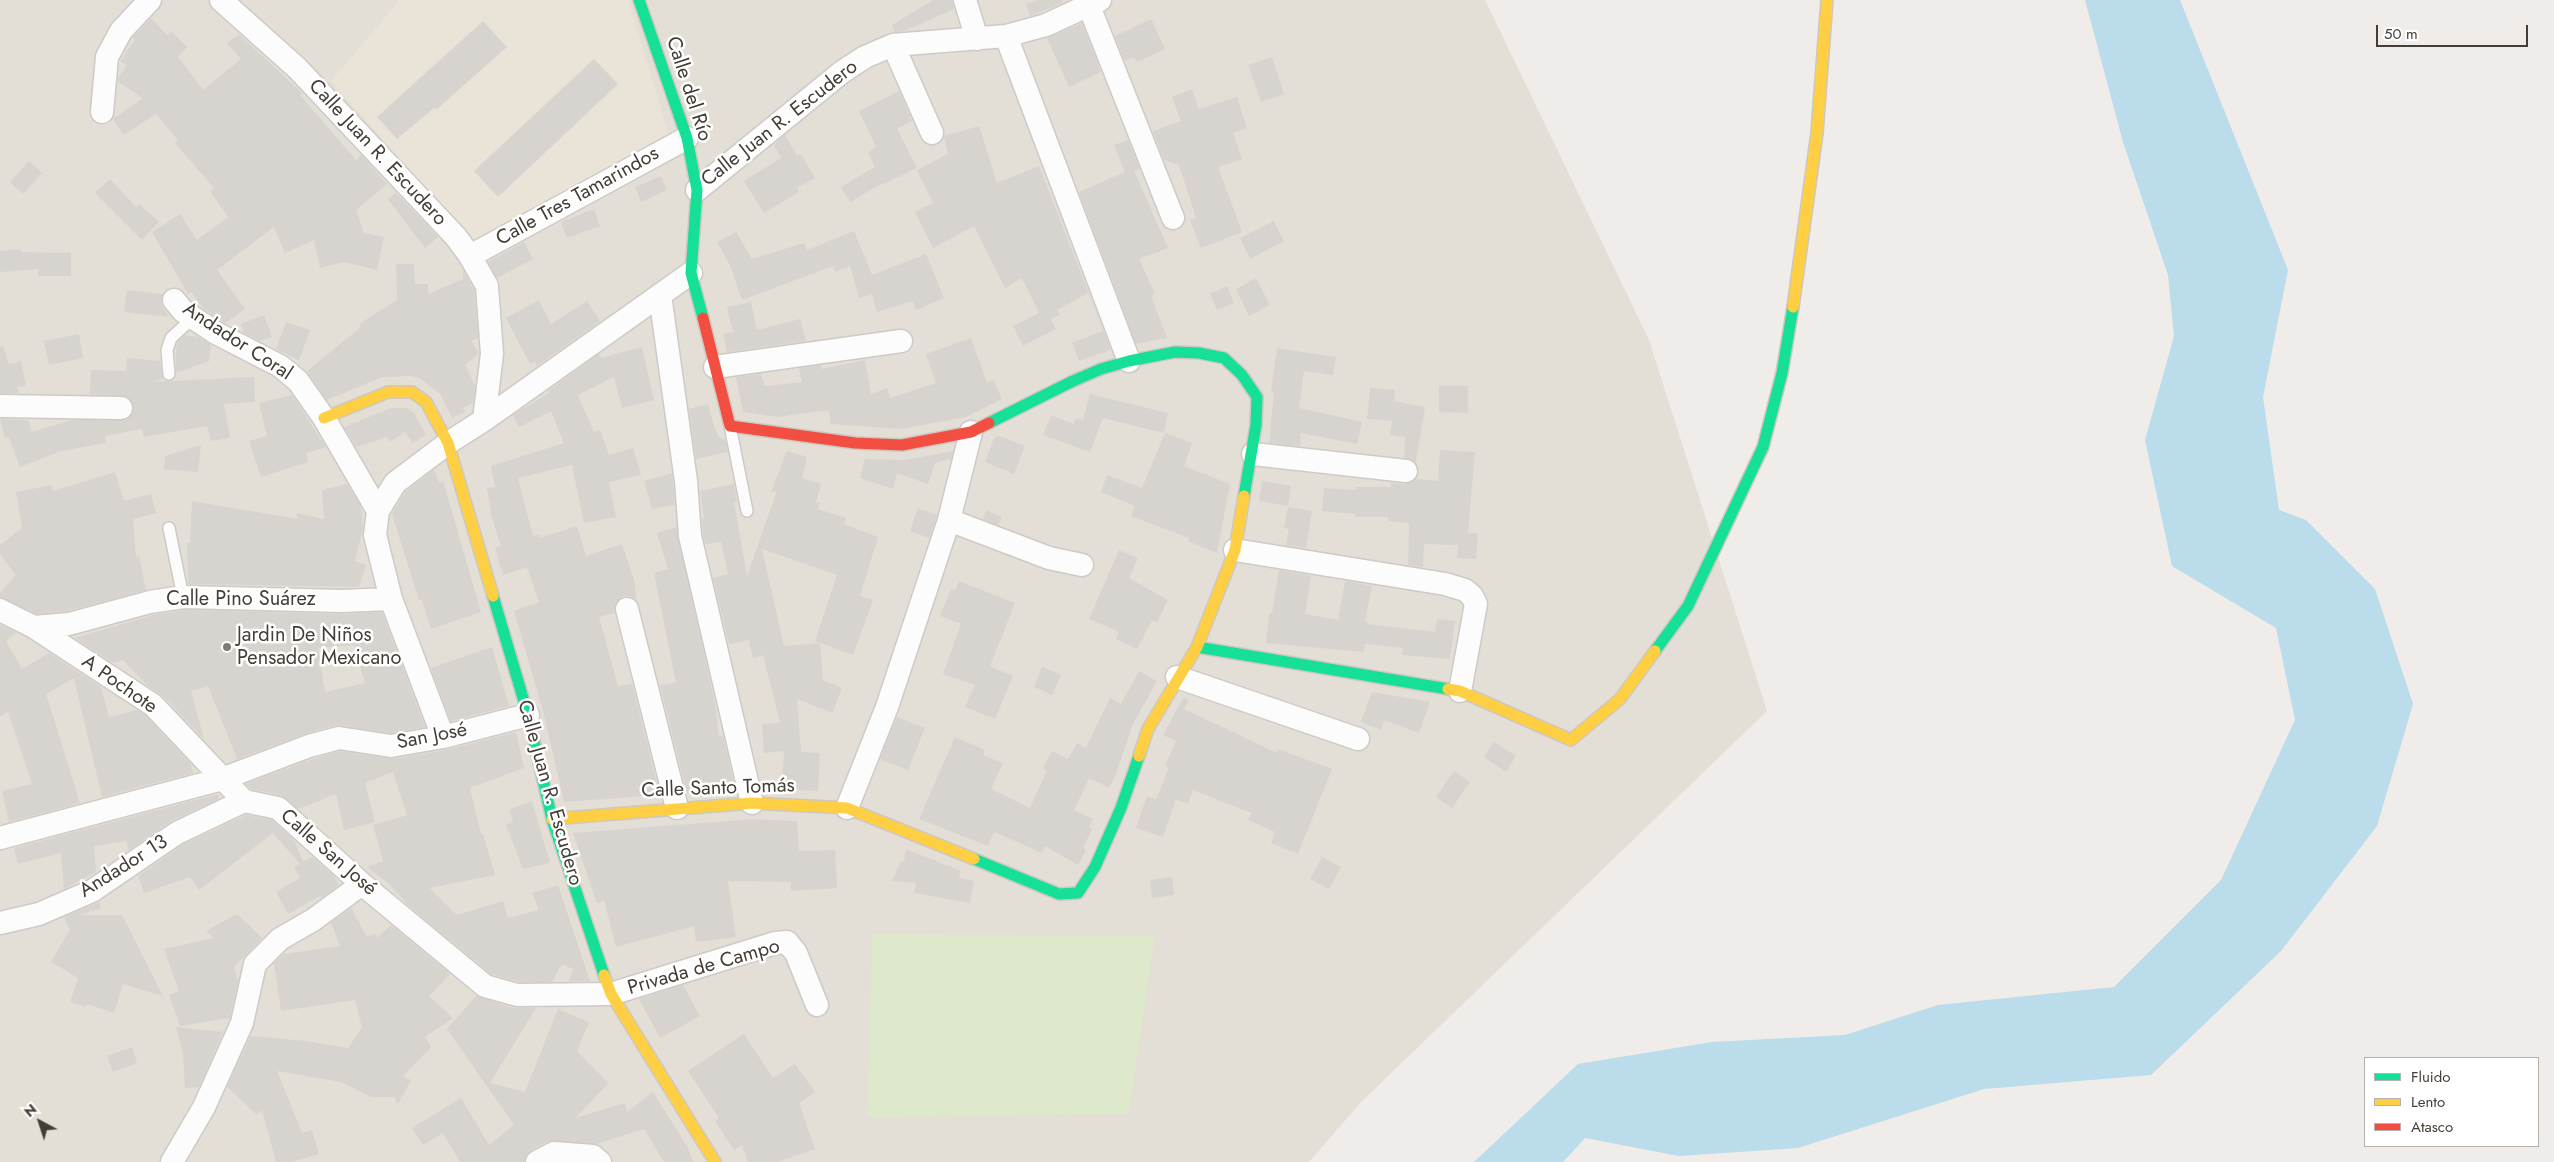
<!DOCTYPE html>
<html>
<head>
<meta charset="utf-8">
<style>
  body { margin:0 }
  #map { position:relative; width:2554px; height:1162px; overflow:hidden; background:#efece9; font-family:Jost,sans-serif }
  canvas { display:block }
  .legend { position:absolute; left:2364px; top:1057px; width:175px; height:90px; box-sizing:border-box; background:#fff; border:1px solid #b4b1ae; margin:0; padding:6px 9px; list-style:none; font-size:15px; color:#443d35 }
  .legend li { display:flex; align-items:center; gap:10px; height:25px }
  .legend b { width:25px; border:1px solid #b4b1ae }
  .north { position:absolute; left:15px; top:1097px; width:50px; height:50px; -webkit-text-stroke:4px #fff; paint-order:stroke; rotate:320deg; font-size:14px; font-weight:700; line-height:20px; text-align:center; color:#443d35 }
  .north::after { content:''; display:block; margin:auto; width:18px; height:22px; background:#443d35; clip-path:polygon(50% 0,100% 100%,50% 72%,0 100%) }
  .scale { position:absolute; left:2376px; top:25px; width:152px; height:22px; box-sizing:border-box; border:2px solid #443d35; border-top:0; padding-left:6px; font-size:15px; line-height:18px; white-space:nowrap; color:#443d35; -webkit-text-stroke:4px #fff; paint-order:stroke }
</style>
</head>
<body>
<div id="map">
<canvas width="2554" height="1162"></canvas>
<ul class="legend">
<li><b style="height:6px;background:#16e098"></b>Fluido</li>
<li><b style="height:6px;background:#ffcf43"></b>Lento</li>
<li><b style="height:6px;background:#f24e42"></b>Atasco</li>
</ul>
<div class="north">N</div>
<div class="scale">50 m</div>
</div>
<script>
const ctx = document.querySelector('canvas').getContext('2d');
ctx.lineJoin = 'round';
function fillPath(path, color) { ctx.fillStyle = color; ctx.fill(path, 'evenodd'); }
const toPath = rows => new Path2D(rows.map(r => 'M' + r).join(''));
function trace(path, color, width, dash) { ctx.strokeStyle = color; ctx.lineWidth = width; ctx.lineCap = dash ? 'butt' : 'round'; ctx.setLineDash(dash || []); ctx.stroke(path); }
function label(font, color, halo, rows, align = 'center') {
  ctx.font = font + ' Jost,sans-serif'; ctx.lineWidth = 5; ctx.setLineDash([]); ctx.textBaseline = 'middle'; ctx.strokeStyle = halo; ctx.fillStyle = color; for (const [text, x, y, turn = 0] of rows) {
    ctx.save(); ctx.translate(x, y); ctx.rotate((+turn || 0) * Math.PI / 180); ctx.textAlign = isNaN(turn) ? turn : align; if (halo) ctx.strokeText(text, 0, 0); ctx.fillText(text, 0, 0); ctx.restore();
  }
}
const residential = toPath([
  [0,0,1485,0,1649,340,1767,711,1361,1102,1309,1162,0,1162]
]);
const education = toPath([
  [399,0,628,0,670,139,475,245,331,81]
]);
const green = toPath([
  [872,934,1155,936,1129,1114,867,1118]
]);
const water = toPath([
  [2085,0,2180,0,2288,270,2263,397,2279,510,2306,520,2375,589,2413,704,2377,826,2281,951,2151,1075,1984,1089,1798,1148,1679,1156,1585,1138,1563,1162,1474,1162,1578,1064,1712,1042,1845,1035,1938,1005,2114,987,2221,880,2295,720,2276,628,2172,566,2145,440,2174,336,2168,275,2123,142]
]);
const building = toPath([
  [933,0,952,0,954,9,904,31,895,32,892,25],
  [1038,0,1062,0,1063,3,1030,16,1026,4],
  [151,18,167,35,171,31,187,47,178,57,203,90,241,59,227,43,239,34,302,93,300,95,356,160,361,155,376,172,387,184,356,210,364,233,384,237,377,270,344,262,320,268,314,240,285,253,274,227,217,270,245,309,225,323,204,309,191,292,188,294,152,232,180,214,197,240,228,217,210,191,214,188,175,143,178,140,156,114,124,135,113,119,143,98,118,82,118,78,127,65,120,61,135,40,132,38],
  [1151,19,1165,49,1137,62,1134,57,1125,61,1115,36],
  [483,21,507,47,436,110,434,108,397,139,377,117],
  [1082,23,1101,72,1069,87,1047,38],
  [1272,57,1284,94,1261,102,1248,65],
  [594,59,618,84,498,197,474,171],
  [1192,89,1199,109,1237,97,1247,128,1233,133,1242,159,1218,167,1242,232,1201,248,1190,220,1196,218,1179,165,1164,160,1153,131,1181,121,1172,97],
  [899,91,912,121,897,129,917,168,884,184,883,183,850,202,841,187,875,167,868,152,876,147,859,111],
  [979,126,997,183,1039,166,1111,350,1079,361,1072,343,1103,331,1088,293,1057,310,1060,315,1051,319,1056,329,1023,346,1013,326,1039,313,1022,278,1005,288,974,226,933,248,915,212,933,203,917,170,948,154,944,136],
  [785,135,797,156,801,154,815,178,797,188,799,192,764,213,744,181,781,158,774,145],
  [1128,140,1140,169,1134,171,1168,248,1139,259,1155,294,1151,296,1167,338,1136,344,1079,192,1125,172,1114,145],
  [29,161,42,173,23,194,10,182],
  [661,176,667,190,641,202,635,187],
  [110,179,136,207,139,204,159,222,142,240,95,193],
  [396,193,438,237,425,248,388,199],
  [594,209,600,226,567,238,561,222],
  [1274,221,1284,241,1250,259,1240,238],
  [854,231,872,275,926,254,944,298,916,310,913,301,877,312,872,294,859,298,850,266,835,272,833,266,742,300,730,265,717,242,736,232,752,259,804,243,807,250],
  [524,242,533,259,497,278,488,262],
  [21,249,21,252,71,253,71,276,38,276,39,269,0,272,0,251],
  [396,264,414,264,415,284,428,284,428,294,463,279,463,270,474,290,478,338,471,341,479,353,465,365,475,386,473,403,463,408,465,412,452,418,440,394,421,379,412,376,382,377,327,400,307,371,361,327,359,324,397,300],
  [1256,278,1270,305,1249,316,1236,289],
  [1227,286,1234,303,1217,310,1210,294],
  [127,290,163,294,161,303,169,317,124,312],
  [539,300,551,324,587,301,600,321,537,366,535,361,530,364,506,318],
  [751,302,757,330,800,319,806,341,727,352,723,334,733,332,727,307],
  [264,315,272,337,260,341,244,333,241,324],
  [286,322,310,330,299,360,276,349],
  [79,334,83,358,49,365,44,341],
  [185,335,198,337,211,345,209,361,176,373,176,348,178,342],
  [971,338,987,383,993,380,1002,399,966,417,901,429,830,424,829,410,777,417,743,412,736,377,761,374,765,386,802,382,799,368,821,365,821,369,865,360,871,394,887,388,890,398,936,383,926,354],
  [3,346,9,364,21,361,26,386,17,387,19,393,0,393,0,347],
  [642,347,654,400,622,408,614,377,578,395,594,432,600,430,609,455,633,448,641,475,609,482,616,517,584,523,572,465,518,478,533,536,539,534,540,538,577,526,586,556,622,544,635,583,636,600,630,596,623,596,615,605,614,613,599,617,618,686,632,684,660,795,564,802,543,711,514,611,539,602,527,567,503,575,495,548,501,546,492,518,487,488,495,487,491,466,564,443,551,411,519,427,513,415,549,393,548,391,599,354,601,358],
  [1277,348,1336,357,1333,375,1304,371,1299,408,1362,422,1357,444,1301,433,1300,446,1269,443,1274,392,1272,394,1271,392],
  [127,358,160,361,163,378,153,382,254,377,255,402,224,404,230,438,211,441,207,426,144,437,142,429,105,436,106,443,61,451,20,467,9,437,5,438,0,419,28,420,32,432,71,420,127,420,134,409,128,397,90,394,91,370,126,371],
  [1439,386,1468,386,1468,413,1439,412],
  [1370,388,1395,390,1394,401,1425,407,1416,462,1404,458,1405,437,1390,435,1392,421,1367,419],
  [1090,394,1168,413,1164,433,1103,418,1090,452,1043,435,1051,415,1073,424,1076,418,1083,420],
  [292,395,326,447,306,453,308,462,261,477,249,441,267,436,259,403],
  [708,404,715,430,719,437,725,440,728,452,696,459,689,409],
  [391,408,407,408,414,413,426,435,413,443,405,432,390,442,387,437,356,447,344,427],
  [1165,433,1192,443,1184,466,1230,484,1217,553,1188,541,1189,538,1131,516,1135,506,1101,492,1107,475,1142,488],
  [999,436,1025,446,1014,474,985,462,994,438],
  [201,445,198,472,164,469,165,456],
  [1440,450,1475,452,1468,533,1478,533,1476,559,1457,558,1458,545,1424,544,1423,567,1408,565,1409,523,1388,521,1388,517,1355,517,1355,514,1322,511,1324,488,1355,490,1356,487,1391,487,1391,483,1405,484,1416,479,1438,481],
  [787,451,807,457,802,478,821,484,816,502,820,503,818,509,846,518,844,524,878,537,860,596,873,600,853,655,815,641,837,575,762,549,784,646,820,643,823,680,842,688,832,713,797,699,801,752,820,753,818,791,782,789,784,751,764,753,762,724,780,723,763,655,753,658,749,640,729,644,713,578,728,574,721,542,705,544,703,534,702,519,704,518,700,491,734,484,737,502,734,502,747,576,777,491,771,492],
  [953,451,951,459,935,463,928,484,897,473,893,489,860,478,865,459,905,460],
  [434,470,439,483,443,481,481,612,431,629,422,600,419,600,392,514,405,492],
  [115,472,124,501,151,494,156,513,133,519,136,557,139,556,146,590,67,611,37,614,0,597,0,593,16,575,0,554,0,545,22,528,16,492,52,485,53,491],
  [672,473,675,505,652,509,644,481],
  [1262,481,1291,486,1288,506,1259,501],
  [347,484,361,507,363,528,355,561,366,565,359,587,188,584,187,543,190,543,192,501,298,519,296,513,324,519,322,490],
  [1288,507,1312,511,1306,548,1286,545,1289,529,1284,528],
  [918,508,937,515,929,538,910,531],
  [986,510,1002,517,998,525,983,519],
  [676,527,715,703,719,736,723,735,735,789,687,793,660,685,676,683,654,573,668,569,657,533],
  [1119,550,1138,558,1129,578,1168,600,1157,622,1152,620,1137,649,1116,639,1119,632,1089,619],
  [1279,570,1311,576,1305,614,1338,620,1345,581,1372,586,1365,621,1368,621,1367,624,1435,632,1437,619,1455,621,1450,659,1402,655,1403,648,1365,644,1364,652,1266,643,1269,613,1272,613],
  [959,581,1015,603,990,666,1013,676,995,719,965,707,975,685,943,674,961,624,940,616,951,589,955,590],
  [184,610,342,614,382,612,425,727,391,733,336,725,304,734,237,759,208,686,191,691,204,739,163,696,147,685,123,660,113,663,75,638,153,615],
  [354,645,365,683,325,692,318,648],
  [0,625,16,633,6,641,22,669,49,653,101,687,109,717,137,710,145,715,191,764,193,773,102,797,74,678,46,694,80,803,9,822,2,791,32,784,8,712,0,716],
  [492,647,509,706,451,721,431,668],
  [1042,667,1061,675,1052,695,1034,687],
  [1139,671,1157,681,1133,724,1115,776,1109,788,1089,778,1074,810,1093,819,1089,827,1092,829,1083,848,1086,850,1078,865,1045,846,1042,853,994,832,988,846,919,819,955,737,985,750,983,755,1003,763,991,789,1030,808,1047,770,1043,768,1052,751,1068,759,1077,743,1086,748,1110,698,1121,704],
  [1372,692,1430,702,1419,733,1384,720,1381,730,1361,722],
  [1184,697,1189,700,1184,709,1277,753,1278,749,1332,769,1298,854,1271,843,1275,832,1248,820,1252,813,1193,790,1188,804,1176,799,1163,837,1136,828,1147,796,1156,799,1169,768,1165,766,1176,741,1163,735],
  [897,717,925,728,908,770,880,759],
  [516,732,524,768,470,788,481,834,483,834,495,875,430,888,457,915,503,901,508,918,539,910,532,893,558,885,590,981,569,981,573,969,562,964,552,982,519,982,491,974,410,907,389,884,367,867,383,861,373,825,407,815,393,772,365,783,375,822,344,830,336,794,298,809,281,795,251,789,246,784,313,759,340,751,393,759,446,750],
  [1494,742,1516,756,1506,772,1484,757],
  [1454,771,1470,782,1452,808,1436,797],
  [218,794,219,799,171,821,129,850,126,841,94,846,96,872,64,889,61,853,18,864,14,848],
  [532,801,550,863,523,869,506,825,513,821,509,810],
  [246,815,272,820,293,839,303,861,301,863,312,857,334,876,339,885,321,898,320,896,288,914,276,892,300,878,294,867,300,864,273,833,199,890,190,877,144,893,138,876,184,844],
  [752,819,797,821,799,851,835,850,837,888,791,891,791,882,728,881,736,937,696,942,694,926,616,947,604,900,597,903,573,833],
  [906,849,961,871,959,878,974,881,970,903,914,893,916,883,892,881,901,861,904,861],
  [1322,857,1341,867,1329,889,1310,879],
  [1172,877,1174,895,1152,898,1150,880],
  [100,902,100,908,81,915,122,915,163,996,123,984,114,1013,87,1004,86,1007,70,1002,78,978,51,962,70,930,64,917],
  [351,908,367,937,376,934,377,938,391,925,450,974,429,996,453,1018,425,1037,431,1047,403,1076,411,1080,398,1104,394,1097,371,1097,341,1082,277,1071,302,1133,312,1130,319,1154,291,1162,276,1162,262,1110,256,1114,227,1087,251,1036,306,1041,348,1048,362,1028,355,1000,281,1011,274,963,284,954,340,946,331,923],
  [237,914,262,938,234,967,238,981,230,1018,180,1026,169,995,179,991,164,949,214,938,206,931],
  [683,985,700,1016,660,1038,639,999],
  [476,996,513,1008,536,1008,490,1083,525,1092,558,1009,589,1022,577,1051,609,1083,575,1118,625,1103,627,1112,653,1092,688,1148,693,1162,664,1162,644,1129,596,1144,548,1141,530,1151,524,1162,460,1162,443,1133,423,1145,412,1128,461,1098,489,1145,514,1125,447,1029],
  [176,1027,223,1032,199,1087,185,1088,183,1054],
  [744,1034,773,1078,795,1064,815,1092,799,1103,815,1149,777,1162,748,1162,742,1145,734,1150,715,1121,719,1118,688,1071],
  [132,1047,137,1063,113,1072,107,1056]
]);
const lane = toPath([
  [169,374,167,350,171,338,194,317],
  [730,426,747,511],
  [169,528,183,597]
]);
const street = toPath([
  [221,0,297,68,456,237,470,256,487,286,492,354,484,420],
  [965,0,977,39],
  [1089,6,1173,218],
  [1006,36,1129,361],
  [893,45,932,133],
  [102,112,107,57,121,31,150,0],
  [697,190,842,72,865,57,893,45,1006,36,1046,25,1100,0],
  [470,256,687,138],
  [660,295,686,481,690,536,752,803],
  [174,300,183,311,216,333,280,366,298,381,324,418,378,511],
  [715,367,901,341],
  [0,406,121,408],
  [1253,454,1406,471],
  [949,520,1049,558,1082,565],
  [1235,550,1445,584,1465,590,1472,596,1476,604,1460,691],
  [627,609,677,808],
  [0,610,34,627,153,705,244,801,278,808,362,884,485,986,517,995,611,994,775,943,787,942,796,953,817,1005],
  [34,627,69,624,150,602,183,597,342,601,391,599],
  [1177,677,1358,739],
  [443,737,391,599,375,535,378,511,395,483,448,443,484,420,691,273],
  [847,808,887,707,949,520,971,432],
  [0,838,222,779,309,746,339,738,391,746,443,737,528,715],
  [0,923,39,914,92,891,177,833,244,801],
  [172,1162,204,1107,242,1023,255,964,280,939,313,920,362,884],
  [537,1162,554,1153,593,1156,600,1162]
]);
const fast = toPath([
  [639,0,687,138,697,190,691,273,703,318],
  [989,423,1073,381,1101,369,1129,361,1175,352,1199,353,1224,358,1242,375,1257,397,1256,425,1244,496],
  [493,596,528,715,552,819,604,975],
  [1197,647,1448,689],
  [1655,651,1688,606,1763,447,1782,373,1793,307],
  [974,859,1059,894,1078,893,1095,867,1121,808,1139,756]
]);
const slow = toPath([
  [1793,307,1817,133,1827,0],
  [324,418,388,392,412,392,426,402,448,443,493,596],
  [1448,689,1460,691,1571,740,1620,699,1655,651],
  [1139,756,1148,729,1197,647,1235,550,1244,496],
  [552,819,752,803,847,808,974,859],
  [604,975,611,994,715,1162]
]);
const jam = toPath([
  [703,318,730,426,855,443,902,445,971,432,989,423]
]);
const markers = [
  [227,647,5,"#807a74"]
];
const streetNames = [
  ["Calle del Río",688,89,72],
  ["Calle Juan R. Escudero",780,124,-38],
  ["Calle Juan R. Escudero",377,153,47],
  ["Calle Tres Tamarindos",578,197,-29],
  ["Andador Coral",237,342,33],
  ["Calle Pino Suárez",241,600],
  ["A Pochote",119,685,35],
  ["San José",432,737,-11],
  ["Calle Santo Tomás",718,789,-2],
  ["Calle Juan R. Escudero",549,793,74],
  ["Calle San José",328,853,41],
  ["Andador 13",124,867,-32],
  ["Privada de Campo",704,968,-16]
];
const poiNames = [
  ["Jardin De Niños",237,636],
  ["Pensador Mexicano",237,659]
];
fillPath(residential, '#e3ded6');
fillPath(education, '#eae3d8');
fillPath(green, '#dee8ca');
fillPath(water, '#badceb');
fillPath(building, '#d7d4d0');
trace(lane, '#cdcac7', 14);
trace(street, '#cdcac7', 25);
trace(fast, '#cec8c0', 14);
trace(slow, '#cec8c0', 14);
trace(jam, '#cec8c0', 14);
trace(lane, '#fdfcfc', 11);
trace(street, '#fdfcfc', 22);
trace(fast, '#16e098', 11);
trace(slow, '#ffcf43', 11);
trace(jam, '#f24e42', 11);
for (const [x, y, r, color] of markers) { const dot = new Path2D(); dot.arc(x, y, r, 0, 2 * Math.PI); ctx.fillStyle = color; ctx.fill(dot); trace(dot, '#fff', 2); }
label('20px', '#443d35', '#fff', streetNames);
label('20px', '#443d35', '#fff', poiNames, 'left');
</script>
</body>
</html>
